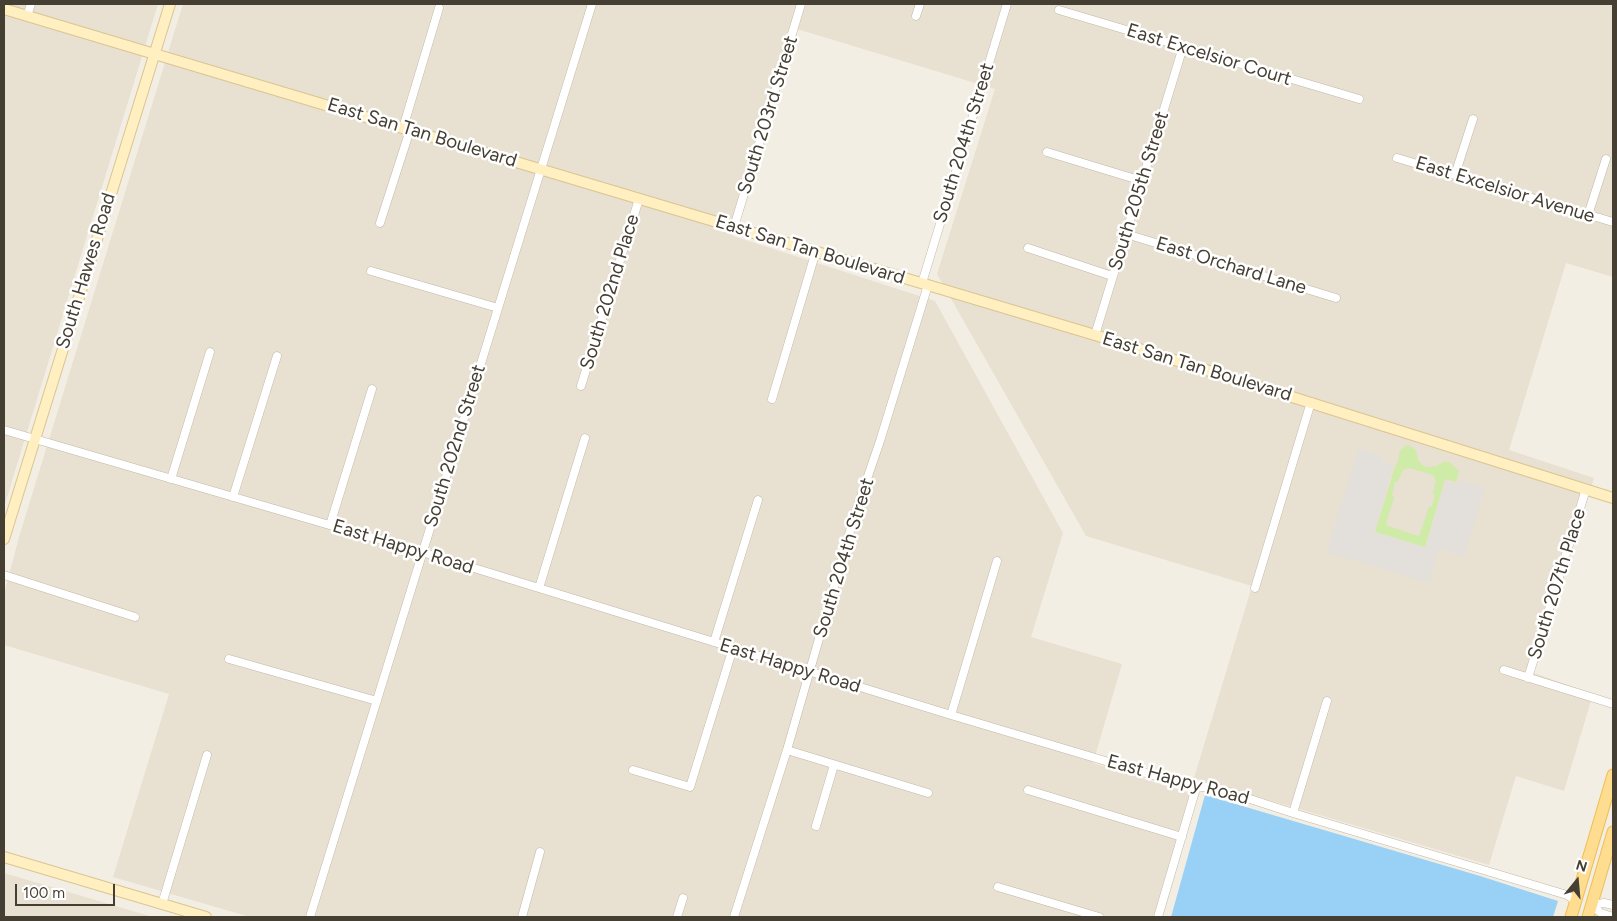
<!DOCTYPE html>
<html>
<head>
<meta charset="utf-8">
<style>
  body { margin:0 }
  #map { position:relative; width:1617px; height:921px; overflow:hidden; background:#f3eee3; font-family:Figtree,sans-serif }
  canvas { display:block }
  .frame { position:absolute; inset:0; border:5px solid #453e33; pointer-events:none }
  .north { position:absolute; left:1552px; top:856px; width:50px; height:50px; -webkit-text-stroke:4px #fff; paint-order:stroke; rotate:17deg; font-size:14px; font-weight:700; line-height:20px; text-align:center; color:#453e33 }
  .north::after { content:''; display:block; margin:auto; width:18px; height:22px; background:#453e33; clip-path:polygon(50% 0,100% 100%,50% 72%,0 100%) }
  .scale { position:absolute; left:15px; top:884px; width:100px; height:22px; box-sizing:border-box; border:2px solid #453e33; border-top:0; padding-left:6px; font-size:15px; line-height:18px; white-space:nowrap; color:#453e33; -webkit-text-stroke:4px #fff; paint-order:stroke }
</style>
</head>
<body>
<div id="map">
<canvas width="1617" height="921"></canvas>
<div class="frame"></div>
<div class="north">N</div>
<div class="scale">100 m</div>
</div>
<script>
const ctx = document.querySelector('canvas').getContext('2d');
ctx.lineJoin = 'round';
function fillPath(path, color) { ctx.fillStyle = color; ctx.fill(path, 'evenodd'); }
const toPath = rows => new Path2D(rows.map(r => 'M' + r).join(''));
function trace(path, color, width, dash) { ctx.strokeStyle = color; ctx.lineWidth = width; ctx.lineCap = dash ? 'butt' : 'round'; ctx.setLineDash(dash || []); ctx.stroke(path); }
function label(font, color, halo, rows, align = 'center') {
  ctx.font = font + ' Figtree,sans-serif'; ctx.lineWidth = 5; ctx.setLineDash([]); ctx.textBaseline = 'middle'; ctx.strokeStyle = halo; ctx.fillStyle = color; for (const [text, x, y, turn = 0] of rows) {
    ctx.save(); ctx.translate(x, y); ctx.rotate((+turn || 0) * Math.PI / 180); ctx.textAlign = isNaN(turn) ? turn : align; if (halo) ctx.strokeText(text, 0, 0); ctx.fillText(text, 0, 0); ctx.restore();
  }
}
const residential = toPath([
  [4,4,158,4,4,507],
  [183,4,1613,4,1613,277,1566,263,1509,450,1594,478,1534,673,1593,694,1564,791,1516,776,1489,865,1194,778,1252,586,1086,536,937,274,995,89,797,29,733,236,935,301,1063,533,1031,637,1122,664,1093,763,1198,796,1163,917,250,917,113,877,169,694,4,645,4,594,19,537],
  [4,873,153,917,4,917]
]);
const green = toPath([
  [1408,445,1416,450,1418,460,1424,466,1428,467,1437,466,1443,462,1449,462,1459,471,1456,482,1445,479,1425,547,1375,532,1396,464,1398,461,1400,451,1405,446],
  [1409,468,1433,475,1436,481,1433,493,1435,496,1432,506,1429,507,1420,534,1418,536,1388,526,1386,523,1394,498,1392,494,1395,482,1398,481,1403,470]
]);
const parking = toPath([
  [1358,449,1381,456,1380,461,1393,465,1374,532,1426,548,1446,481,1460,485,1462,480,1485,487,1464,557,1439,549,1429,583,1327,552]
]);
const water = toPath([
  [1205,795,1480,876,1558,901,1553,917,1171,917]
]);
const street = toPath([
  [1059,10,1359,99],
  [27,16,31,4],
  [916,16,920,4],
  [403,128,439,8],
  [1047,152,1142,181],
  [1397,158,1613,222],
  [1455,175,1473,119],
  [1588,215,1606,159],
  [380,223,410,130],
  [734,227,801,4],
  [1126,234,1336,298],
  [1028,248,1112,276],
  [371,271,498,308],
  [922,283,1007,4],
  [1095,335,1183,47],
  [581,386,639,199],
  [772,399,816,251],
  [4,430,422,552,951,715,1196,788,1210,786,1293,813,1567,895,1576,901],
  [171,479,210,352],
  [233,497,277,356],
  [330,525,372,389],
  [4,575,135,617],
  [539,588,585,438],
  [1255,588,1311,402],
  [714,642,758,500],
  [229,659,377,701],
  [1504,670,1613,704],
  [1528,678,1586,489],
  [951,715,997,561],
  [787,750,928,793],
  [633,770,690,787,733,648],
  [1028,790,1182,837],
  [1293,813,1327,701],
  [816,826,834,765],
  [998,887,1099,917],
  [162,904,207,755],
  [1591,905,1601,913,1613,917],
  [1591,905,1604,903,1613,905],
  [310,917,592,4],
  [522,917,540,852],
  [677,917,683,898],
  [734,917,787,750,854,517,880,441,928,285],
  [1158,917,1196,788]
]);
const secondary = toPath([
  [4,9,1095,335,1613,498],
  [4,539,170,4],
  [4,857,206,917]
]);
const primary = toPath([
  [1571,917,1613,775],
  [1588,917,1613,832]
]);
const streetNames = [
  ["East Excelsior Court",1209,55,17],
  ["South 203rd Street",768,115,-73],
  ["East San Tan Boulevard",422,133,17],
  ["South 204th Street",964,143,-73],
  ["East Excelsior Avenue",1505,190,17],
  ["South 205th Street",1139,191,-73],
  ["East San Tan Boulevard",810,250,17],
  ["East Orchard Lane",1231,266,17],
  ["South Hawes Road",86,271,-73],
  ["South 202nd Place",610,292,-73],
  ["East San Tan Boulevard",1197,367,17],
  ["South 202nd Street",455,446,-73],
  ["East Happy Road",403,547,17],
  ["South 204th Street",844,558,-73],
  ["South 207th Place",1557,584,-73],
  ["East Happy Road",790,666,17],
  ["East Happy Road",1178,780,15]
];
fillPath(residential, '#e8e0d0');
fillPath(green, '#ceeba7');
fillPath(parking, '#e3e0dc');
fillPath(water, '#99d1f6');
trace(street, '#c2b8a8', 9);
trace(secondary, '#dac590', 12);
trace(primary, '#edbe56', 13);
trace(street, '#fff', 8);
trace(secondary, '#ffefc1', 10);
trace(primary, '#ffdd90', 11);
label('19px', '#453e33', '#fff', streetNames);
</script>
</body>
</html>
